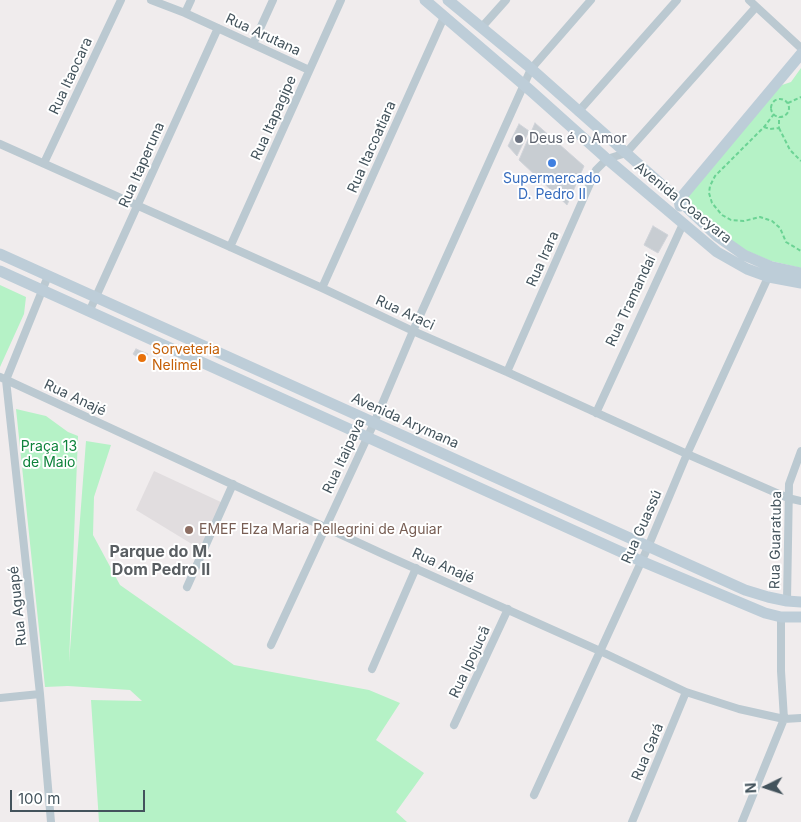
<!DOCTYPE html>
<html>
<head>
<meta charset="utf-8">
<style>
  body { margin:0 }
  #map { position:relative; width:801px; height:822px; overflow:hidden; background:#f0eced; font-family:Inter,sans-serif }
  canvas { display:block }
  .north { position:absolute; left:741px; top:762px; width:50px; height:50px; -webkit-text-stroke:4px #fff; paint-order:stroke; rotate:266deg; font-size:14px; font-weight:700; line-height:20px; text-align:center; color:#43535c }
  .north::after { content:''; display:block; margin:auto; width:18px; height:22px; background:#43535c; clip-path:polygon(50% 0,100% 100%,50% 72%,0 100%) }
  .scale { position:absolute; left:10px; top:790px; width:135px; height:22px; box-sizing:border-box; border:2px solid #43535c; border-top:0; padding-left:6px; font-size:15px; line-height:18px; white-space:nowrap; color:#43535c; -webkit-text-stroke:4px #fff; paint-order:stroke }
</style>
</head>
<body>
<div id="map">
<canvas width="801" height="822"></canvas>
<div class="north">N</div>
<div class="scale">100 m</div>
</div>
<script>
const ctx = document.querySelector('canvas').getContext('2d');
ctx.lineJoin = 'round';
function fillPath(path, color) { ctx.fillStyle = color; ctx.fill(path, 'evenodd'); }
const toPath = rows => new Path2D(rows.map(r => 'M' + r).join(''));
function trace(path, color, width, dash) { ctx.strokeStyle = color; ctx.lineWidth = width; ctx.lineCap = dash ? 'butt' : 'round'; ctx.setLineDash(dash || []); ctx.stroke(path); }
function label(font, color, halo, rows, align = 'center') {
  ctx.font = font + ' Inter,sans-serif'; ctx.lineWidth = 4; ctx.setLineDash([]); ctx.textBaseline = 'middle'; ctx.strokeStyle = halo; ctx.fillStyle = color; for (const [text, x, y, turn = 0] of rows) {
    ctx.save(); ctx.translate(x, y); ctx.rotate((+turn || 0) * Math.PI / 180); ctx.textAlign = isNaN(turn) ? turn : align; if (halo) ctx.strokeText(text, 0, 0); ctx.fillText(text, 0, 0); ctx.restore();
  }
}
const education = toPath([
  [154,471,223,503,200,549,136,510]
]);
const green = toPath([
  [801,68,801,268,771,261,742,249,721,235,684,201,779,86,791,82],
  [0,285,26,297,24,314,0,367],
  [16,409,46,416,68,432,78,436,69,663,86,441,111,445,94,497,93,535,120,585,234,665,369,690,400,703,376,740,424,773,396,812,407,822,99,822,91,700,142,701,130,690,68,686,45,687]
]);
const building = toPath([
  [535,123,584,166,567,205,519,160,535,123],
  [519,124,529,131,517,156,508,146,519,124],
  [653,226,668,235,658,253,644,245,653,226],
  [136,349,148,354,143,361,133,354,136,349]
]);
const path = toPath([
  '771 108a9 9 0 1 1 18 0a9 9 0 1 1-18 0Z',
  [788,103,801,97],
  [774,114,764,127,715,176,710,186,709,193,712,203,722,215,731,220,744,221,760,217,772,221,780,228,786,242,801,251],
  [764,127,770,129,779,128,779,117],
  [779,128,790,150,801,161]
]);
const street = toPath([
  [151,0,185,13,309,70],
  [749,0,801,48],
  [185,13,191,0],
  [481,28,506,0],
  [253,44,273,0],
  [578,112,677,0],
  [0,144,322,288,413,331,507,372,687,454,788,498,801,501],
  [44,163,121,0],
  [230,247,341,0],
  [48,276,6,380,40,694,51,822],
  [322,288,444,17],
  [89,312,218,28],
  [507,372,596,170,607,159,626,153,756,7],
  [0,377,383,554,600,651,686,692,739,709,784,719,801,718],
  [596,413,683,224],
  [187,587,233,484],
  [787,601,789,484,801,451],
  [271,645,374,423,413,331,531,69,591,0],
  [372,669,416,568],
  [0,698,40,694],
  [454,725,508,609],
  [534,795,648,547,687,454,770,273],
  [632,822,686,692],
  [742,822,784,719,781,671,781,617]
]);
const secondary = toPath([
  [425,0,531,91,607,159,717,252,747,269,769,277,801,283],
  [448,0,527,65,679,200,717,236,744,255,772,267,801,273],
  [680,206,679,200,801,54],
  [0,254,745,590,768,597,787,601,801,602],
  [0,271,641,561,765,613,781,617,801,617]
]);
const markers = [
  [519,139,5,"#6b7280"],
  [552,163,5,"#3f7fe0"],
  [142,358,5,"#e8710a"],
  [189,530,5,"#8d6e63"]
];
const streetNames = [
  ["Rua Arutana",263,35,25],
  ["Rua Itaocara",71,76,-65],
  ["Rua Itapagipe",274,118,-66],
  ["Rua Itacoatiara",372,147,-66],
  ["Rua Itaperuna",142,165,-66],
  ["Avenida Coacyara",683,203,39],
  ["Rua Irara",543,259,-66],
  ["Rua Tramandaí",631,301,-65],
  ["Rua Araci",405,313,25],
  ["Rua Anajé",75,398,25],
  ["Avenida Arymana",405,421,24],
  ["Rua Itaipava",344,456,-65],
  ["Rua Guassú",642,527,-66],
  ["Rua Guaratuba",776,540,-89],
  ["Rua Anajé",443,566,24],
  ["Rua Aguapé",18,606,-96],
  ["Rua Ipojucã",470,662,-65],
  ["Rua Gará",648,752,-67]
];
const worshipNames = [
  ["Deus é o Amor",529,139]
];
const shopNames = [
  ["Supermercado",552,179],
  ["D. Pedro II",552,195]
];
const foodNames = [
  ["Sorveteria",152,350],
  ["Nelimel",152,366]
];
const parkNames = [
  ["Praça 13",49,447],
  ["de Maio",49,463]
];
const educationNames = [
  ["EMEF Elza Maria Pellegrini de Aguiar",199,530]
];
const quarterNames = [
  ["Parque do M.",161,552],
  ["Dom Pedro II",161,570]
];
fillPath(education, '#e1dddf');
fillPath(green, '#b5f2c6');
fillPath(building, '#c8cdd2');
trace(building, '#d0d3d9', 1);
trace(path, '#6bd394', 2, [4, 2.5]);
trace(street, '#bbc9d1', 8);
trace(secondary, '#bdcdd8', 11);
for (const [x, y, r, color] of markers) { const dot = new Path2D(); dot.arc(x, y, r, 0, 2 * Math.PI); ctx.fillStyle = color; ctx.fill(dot); trace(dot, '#fff', 2); }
label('14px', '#43535c', '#fff', streetNames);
label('14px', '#5b616d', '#fff', worshipNames, 'left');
label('14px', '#366cbe', '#fff', shopNames);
label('14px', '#c56008', '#fff', foodNames, 'left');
label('14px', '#0e833b', '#fff', parkNames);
label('14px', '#785e54', '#fff', educationNames, 'left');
label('bold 16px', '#595e62', '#fff', quarterNames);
</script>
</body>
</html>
